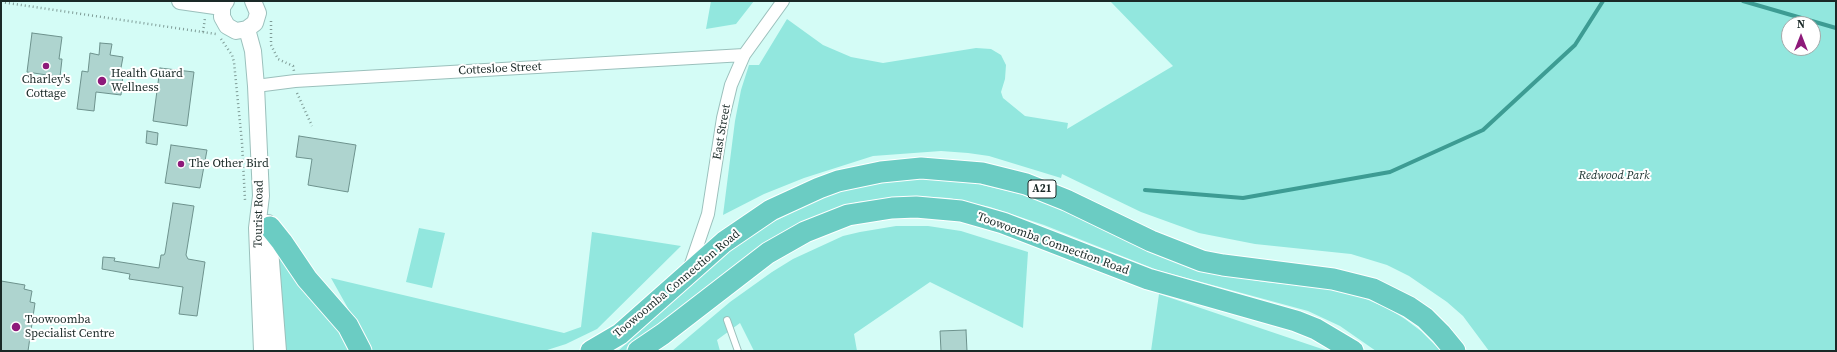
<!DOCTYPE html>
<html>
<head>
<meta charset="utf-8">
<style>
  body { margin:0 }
  #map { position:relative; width:1837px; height:352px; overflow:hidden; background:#d4fcf6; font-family:"Source Serif 4",serif }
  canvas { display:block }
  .frame { position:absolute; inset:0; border:2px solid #1a2927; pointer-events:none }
  .north { position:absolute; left:1781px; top:16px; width:40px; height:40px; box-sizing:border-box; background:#fff; border:1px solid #a3a9a9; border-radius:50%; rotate:0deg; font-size:11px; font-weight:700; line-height:16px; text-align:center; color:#1a2927 }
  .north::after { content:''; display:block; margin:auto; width:14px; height:18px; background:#8e1a7a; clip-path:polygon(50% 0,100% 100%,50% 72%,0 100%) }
</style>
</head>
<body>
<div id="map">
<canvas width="1837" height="352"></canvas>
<div class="frame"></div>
<div class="north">N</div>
</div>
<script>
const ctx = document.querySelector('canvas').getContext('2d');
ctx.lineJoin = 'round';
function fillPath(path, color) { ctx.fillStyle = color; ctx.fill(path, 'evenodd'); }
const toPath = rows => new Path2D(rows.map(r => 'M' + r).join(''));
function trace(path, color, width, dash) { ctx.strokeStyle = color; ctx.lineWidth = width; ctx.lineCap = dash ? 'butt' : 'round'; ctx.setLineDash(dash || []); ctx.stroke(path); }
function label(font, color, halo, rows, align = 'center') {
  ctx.font = font + ' "Source Serif 4",serif'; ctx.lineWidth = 4; ctx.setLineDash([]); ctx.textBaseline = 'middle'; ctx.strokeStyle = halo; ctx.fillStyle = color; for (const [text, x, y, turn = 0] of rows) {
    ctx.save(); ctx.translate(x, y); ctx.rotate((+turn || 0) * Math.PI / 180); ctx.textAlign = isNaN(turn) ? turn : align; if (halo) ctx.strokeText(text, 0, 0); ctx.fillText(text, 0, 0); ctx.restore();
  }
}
const green = toPath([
  [711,1,754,1,736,24,706,29],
  [1110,1,1836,1,1836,351,1489,351,1463,316,1447,302,1409,276,1387,265,1351,254,1255,244,1199,233,1141,212,1062,174,1061,178,989,156,968,153,941,151,873,156,804,178,764,194,723,215,735,121,741,90,749,65,759,65,787,19,823,45,851,57,883,63,976,48,991,49,1001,55,1006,65,1005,79,1001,92,1003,98,1025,116,1068,123,1067,129,1173,66],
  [1789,24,1813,24,1813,48,1789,48],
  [923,179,966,181,1020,194,1077,215,1161,257,1222,275,1265,282,1324,288,1357,295,1389,309,1405,319,1421,331,1441,351,1376,351,1340,326,1308,311,1157,270,1044,225,990,207,949,198,914,196,857,202,822,214,797,225,628,351,618,351,728,251,761,228,819,199,854,186,898,180],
  [896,226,928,226,961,231,1028,252,1023,328,930,282,854,334,857,351,754,351,740,323,717,340,720,351,672,351,730,302,772,272,793,259,843,236,860,232],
  [419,228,445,233,432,288,406,282],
  [592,232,681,246,597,329,566,344,544,351,372,351,331,278,564,333,581,327],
  [279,250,355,351,285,351,278,265],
  [1159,294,1328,351,1151,351]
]);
const stream = toPath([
  [1743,1,1836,28],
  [1145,190,1243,198,1390,172,1483,130,1575,45,1603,1]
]);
const building = toPath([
  [32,33,62,37,59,59,62,59,60,77,27,72,32,33],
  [100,43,112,44,110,55,123,57,120,73,123,74,121,95,96,92,94,111,77,109,82,71,88,72,90,53,99,55,100,43],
  [160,68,194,72,187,126,153,121,160,68],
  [147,131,158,133,157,145,146,143,147,131],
  [299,136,356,145,348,192,308,185,312,159,296,157,299,136],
  [171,145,207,150,200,188,165,183,171,145],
  [173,203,194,206,186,255,188,259,205,262,197,316,179,314,183,287,129,279,130,274,102,269,103,257,115,258,114,261,159,268,161,255,164,255,165,253,173,203],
  [1,281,25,285,24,289,32,291,30,302,35,303,28,351,1,351,1,281],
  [966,330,967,351,941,351,940,331,966,330]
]);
const path = toPath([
  [1,2,216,34],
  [271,21,271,45,278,59,293,66,294,71],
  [203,32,205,18],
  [221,39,232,55,234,62,242,143,245,200],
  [297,93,312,126]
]);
const service = toPath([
  [727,320,738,351]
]);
const minor = toPath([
  [256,86,295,81,744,55],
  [690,267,708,214,723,118,731,85,744,55,783,1]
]);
const tertiary = toPath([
  [180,1,222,7],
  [226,1,222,7,222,17,227,26,236,31,247,29,255,23,258,13,253,1],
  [247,29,253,51,256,86,261,196,257,228,262,351],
  [268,223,278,351]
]);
const trunk = toPath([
  [270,227,282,242,307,279,348,326,361,351],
  [591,351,620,334,724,242,771,210,819,188,838,181,881,172,921,168,982,173,1026,184,1066,200,1151,241,1202,261,1223,265,1333,279,1373,289,1409,307,1425,318,1441,334,1455,351],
  [638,351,663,334,768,253,805,232,848,215,892,208,916,207,961,211,1003,223,1148,279,1296,321,1316,329,1353,351]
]);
const markers = [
  [46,66,4,"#8e1a7a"],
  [102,81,5,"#8e1a7a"],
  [181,164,4,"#8e1a7a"],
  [16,327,5,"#8e1a7a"]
];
const shields = [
  [1042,189,28]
];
const shieldNames = [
  ["A21",1042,189]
];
const streetNames = [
  ["Cottesloe Street",500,69,-3],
  ["East Street",722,132,-80],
  ["Tourist Road",259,214,-89],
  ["Toowoomba Connection Road",1053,244,20],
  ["Toowoomba Connection Road",677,284,-40]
];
const poiNames = [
  ["Health Guard",111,74],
  ["Wellness",111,88],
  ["Charley's",46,80,"center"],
  ["Cottage",46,94,"center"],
  ["The Other Bird",189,164],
  ["Toowoomba",25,320],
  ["Specialist Centre",25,334]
];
const parkNames = [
  ["Redwood Park",1614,176]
];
fillPath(green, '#92e7de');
trace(stream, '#3d9c93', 4);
fillPath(building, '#aed4cf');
trace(building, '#6d928d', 1);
trace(service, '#9bc0bc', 8);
trace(minor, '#9bc0bc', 14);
trace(tertiary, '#9bc0bc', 18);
trace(trunk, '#fff', 23);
trace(path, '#7f9c97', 2.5, [1, 3]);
trace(service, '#fff', 6);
trace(minor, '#fff', 12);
trace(tertiary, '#fff', 16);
trace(trunk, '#6bccc3', 21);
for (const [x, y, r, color] of markers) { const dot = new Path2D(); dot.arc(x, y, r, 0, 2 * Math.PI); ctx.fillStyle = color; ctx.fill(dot); trace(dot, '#fff', 1.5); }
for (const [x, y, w] of shields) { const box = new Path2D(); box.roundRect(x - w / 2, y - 9, w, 18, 3); ctx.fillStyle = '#fff'; ctx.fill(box); trace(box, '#1a2927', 1); }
label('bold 11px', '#1a2927', null, shieldNames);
label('12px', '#1a2927', '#fff', streetNames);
label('12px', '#1a2927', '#fff', poiNames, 'left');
label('italic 12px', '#1a302e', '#fff', parkNames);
</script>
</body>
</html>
